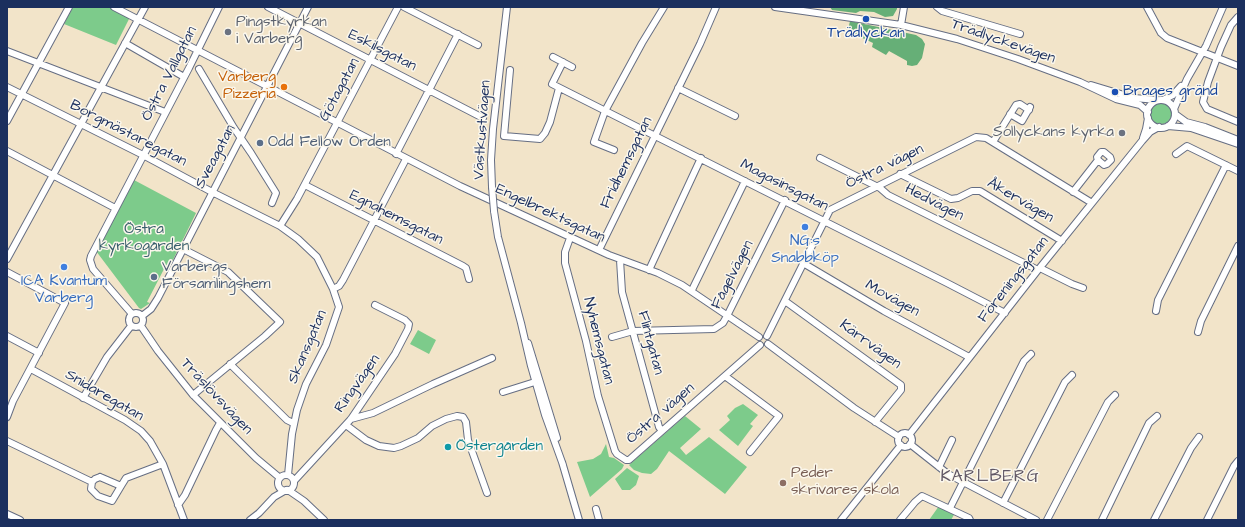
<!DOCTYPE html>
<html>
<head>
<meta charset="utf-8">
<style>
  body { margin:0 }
  #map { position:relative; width:1245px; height:527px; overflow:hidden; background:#f2e4c9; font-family:"Architects Daughter",sans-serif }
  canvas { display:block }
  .frame { position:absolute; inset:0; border:8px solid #1b2f5e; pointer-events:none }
</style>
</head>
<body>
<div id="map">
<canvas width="1245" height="527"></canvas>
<div class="frame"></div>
</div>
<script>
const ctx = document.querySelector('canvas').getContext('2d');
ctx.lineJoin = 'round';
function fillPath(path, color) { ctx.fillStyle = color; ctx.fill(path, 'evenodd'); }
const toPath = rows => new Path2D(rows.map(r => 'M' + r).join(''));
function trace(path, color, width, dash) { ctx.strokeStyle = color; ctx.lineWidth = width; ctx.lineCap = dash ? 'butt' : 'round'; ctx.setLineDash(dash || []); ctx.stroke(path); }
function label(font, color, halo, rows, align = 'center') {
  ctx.font = font + ' "Architects Daughter",sans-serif'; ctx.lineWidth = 3; ctx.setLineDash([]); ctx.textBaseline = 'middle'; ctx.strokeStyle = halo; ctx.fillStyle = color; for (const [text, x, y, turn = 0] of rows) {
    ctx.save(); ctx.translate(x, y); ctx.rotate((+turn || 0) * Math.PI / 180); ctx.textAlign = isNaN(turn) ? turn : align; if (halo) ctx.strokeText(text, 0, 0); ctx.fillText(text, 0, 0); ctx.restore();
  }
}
const green = toPath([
  [73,7,110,7,130,17,116,45,64,24],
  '1150 113a11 11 0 1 1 22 0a11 11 0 1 1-22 0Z',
  [134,180,196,213,168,270,164,269,147,302,150,303,141,309,139,308,96,251],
  [418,330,436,340,429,354,410,344],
  [743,404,758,415,750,424,753,426,738,446,719,430,730,420,727,416,735,408],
  [685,416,701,429,680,448,686,455,709,437,747,467,725,494,669,451,657,469,651,474,642,473,634,470,629,465],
  [606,444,609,457,614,458,624,465,622,469,590,497,577,462,593,459,601,454],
  [627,468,639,476,636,485,630,490,622,490,615,479],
  [939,506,955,513,951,520,929,520]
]);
const forest = toPath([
  [830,7,897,7,897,9,893,16,885,17,874,12,860,11,856,13,832,10],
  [850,21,916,35,922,39,925,44,922,58,917,65,912,66,907,65,907,61,889,51,886,55,872,47,873,43,854,34,852,37,847,35]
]);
const minor = toPath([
  [114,7,460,186,609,255,658,273,682,285,759,337],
  [268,7,483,118],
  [404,7,478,45],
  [775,7,901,25,957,39,1018,59,1080,82,1116,99,1140,105,1148,112],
  [937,7,942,11,1020,34],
  [1147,7,1161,33,1167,38,1238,66],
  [1238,17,1231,25,1221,47,1208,82,1203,102,1207,109,1238,122],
  [901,25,904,7],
  [125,43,184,77],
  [7,51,165,112],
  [553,57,572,67],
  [563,62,552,84,947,283,1005,313],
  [199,69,234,128,251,153,276,193,272,203],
  [510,70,504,136,540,139,545,133,550,122,559,88],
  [1091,85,1134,98,1157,100],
  [7,87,143,155,212,192,280,226,298,239,317,257,333,289,339,307,326,345,306,384,297,410,292,434,288,475],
  [678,88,735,116],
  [1163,100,1173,95,1181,86],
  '1147 114a14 14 0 1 1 28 0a14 14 0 1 1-28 0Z',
  [1174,109,1187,79,1206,46,1223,7],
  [1010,114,1022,121,1030,107],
  [1175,114,1186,122,1205,127,1238,140],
  [7,121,69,7],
  [1168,126,1191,128,1238,144],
  [1143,138,1146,129,1148,118],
  [993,142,1016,105,1020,104,1029,110],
  [614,150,594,142,605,111,642,43,664,7],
  [7,151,115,208],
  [396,154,458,34],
  [1176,154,1187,146,1238,171],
  [820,158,880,188,888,195,1038,270],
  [900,174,951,199,958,198,972,191,980,191,1062,241],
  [305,185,463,266,466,268,469,279],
  [492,187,491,160,493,129,507,7],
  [1073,192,1098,160,1097,157,1101,152,1104,152,1110,157,1111,160,1107,164,1104,165,1098,160],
  [494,211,498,237,521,323,531,366,545,415,563,465],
  [280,226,297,199,398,7],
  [570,238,565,252,565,263,586,341,598,396,615,451,617,454,626,460,629,460,760,345],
  [183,249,228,272,280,322,265,336,193,395],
  [599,250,700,44,716,7],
  [7,259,145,7],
  [620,260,622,292,659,427,662,431],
  [803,263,884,311,969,357],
  [1040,268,1072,284,1083,288],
  [649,270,701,158],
  [7,272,65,303,13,401,7,417],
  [333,289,339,286,343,280,406,159],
  [692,290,745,181],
  [785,301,901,385,901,390,875,422],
  [1156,311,1158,300,1226,165],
  '129 320a7 7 0 1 1 14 0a7 7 0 1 1-14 0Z',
  [132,314,93,269,90,260,91,256,189,68,219,7],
  [142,316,151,309,158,298,308,7],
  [141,326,158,351,193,395,256,458,280,478],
  [1198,332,1201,321,1238,246],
  [7,336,39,353],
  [767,336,830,210,976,137,986,138,1092,203],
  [612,337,633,331,714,329,723,323,727,316,785,200],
  [528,343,557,438],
  [768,344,854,408,899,437],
  [230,364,287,420,293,423],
  [31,369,125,420,141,431,150,441,163,464,184,520],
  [725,376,779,416,750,452],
  [503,392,538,381],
  [83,398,107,357,131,326],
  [351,419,373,413,433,384,492,358],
  [346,425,366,440,379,446,394,448,401,446,418,438,432,426,446,419,457,416,463,417,466,422,468,440,487,493],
  '898 440a7 7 0 1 1 14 0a7 7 0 1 1-14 0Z',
  [909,435,1038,270,1142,141,1150,132,1159,127],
  [7,441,92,482],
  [910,444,948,474,1036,520],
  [562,462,579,520],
  [939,467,952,440],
  '278 483a8 8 0 1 1 16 0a8 8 0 1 1-16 0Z',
  [100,477,121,486,112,501,98,496,91,489,92,482,95,479,100,477],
  [294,481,351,419,395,354,408,329,409,324,405,320,375,305],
  [121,486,126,478,163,464],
  [288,490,304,501,324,520],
  [1003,503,1065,382,1072,375],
  [178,505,185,495,216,430,220,423],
  [950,508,1024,361,1031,354],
  [596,509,599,520],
  [7,514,20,520],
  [250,520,259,513,274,497,286,490],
  [841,520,901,445],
  [900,520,915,502,922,496,969,518,970,520],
  [1047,520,1108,402,1115,395],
  [1102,520,1149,423,1157,416],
  [1154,520,1191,448,1199,437],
  [1207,520,1234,466,1238,461]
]);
const minorBridge = toPath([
  [492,187,494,211]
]);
const markers = [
  [866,19,4,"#1a4fb4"],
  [228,32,4,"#6b7280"],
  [284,87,4,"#e8710a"],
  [1115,92,4,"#1a4fb4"],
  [1122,133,4,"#6b7280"],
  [260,143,4,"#5c6f8a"],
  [805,227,4,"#3f7fe0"],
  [64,267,4,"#3f7fe0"],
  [154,277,4,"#5c6f8a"],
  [448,447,4,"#0f9aa8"],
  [783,483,4,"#8d6e63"]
];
const worshipNames = [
  ["Pingstkyrkan",236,23],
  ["i Varberg",236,40],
  ["Sollyckans kyrka",1114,133,"right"]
];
const transitNames = [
  ["Trädlyckan",866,34],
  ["Brages gränd",1123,92,"left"]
];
const streetNames = [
  ["Trädlyckevägen",1003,42,19],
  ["Eskilsgatan",382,51,27],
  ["Östra Vallgatan",170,74,-63],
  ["Götagatan",340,90,-62],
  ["Västkustvägen",483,130,-86],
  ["Borgmästaregatan",128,134,27],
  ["Sveagatan",216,157,-62],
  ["Fridhemsgatan",627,163,-64],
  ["Östra vägen",885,167,-26],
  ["Magasinsgatan",784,186,27],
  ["Åkervägen",1020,201,30],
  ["Hedvägen",934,203,27],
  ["Engelbrektsgatan",550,214,25],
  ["Egnahemsgatan",396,218,27],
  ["Fågelvägen",733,275,-63],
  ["Föreningsgatan",1014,280,-52],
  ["Movägen",892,299,29],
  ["Nyhemsgatan",598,341,76],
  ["Flintgatan",650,343,75],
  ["Kärrvägen",870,345,36],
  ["Skansgatan",308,347,-67],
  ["Ringvägen",358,384,-55],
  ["Snidaregatan",104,396,30],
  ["Träslövsvägen",216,397,47],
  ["Östra vägen",661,414,-41]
];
const foodNames = [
  ["Varberg",276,78],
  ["Pizzeria",276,95]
];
const serviceNames = [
  ["Odd Fellow Orden",268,143],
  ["Varbergs",162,268],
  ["Församlingshem",162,285]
];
const parkNames = [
  ["Östra",144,230],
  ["kyrkogården",144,247]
];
const shopNames = [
  ["NG:s",805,242],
  ["Snabbköp",805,259],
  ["ICA Kvantum",64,282],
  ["Varberg",64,299]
];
const cultureNames = [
  ["Östergården",456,447]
];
const educationNames = [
  ["Peder",791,474],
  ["skrivares skola",791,491]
];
const quarterNames = [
  ["KARLBERG",990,477]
];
fillPath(green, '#7dcb8b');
fillPath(forest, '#66af77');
trace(minor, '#666e83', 8);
trace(minor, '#fff', 6);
trace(minorBridge, '#666e83', 8, []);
trace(minorBridge, '#fff', 6);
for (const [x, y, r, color] of markers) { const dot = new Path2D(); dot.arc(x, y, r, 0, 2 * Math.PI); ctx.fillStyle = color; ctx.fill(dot); trace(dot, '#fbf7ec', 1.5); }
label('15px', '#5b616d', '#fbf7ec', worshipNames, 'left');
label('15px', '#164399', '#fbf7ec', transitNames);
label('15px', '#1b2f5e', '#fbf7ec', streetNames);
label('15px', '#c56008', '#fbf7ec', foodNames, 'right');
label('15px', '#4e5e75', '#fbf7ec', serviceNames, 'left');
label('15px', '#385e6c', '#fbf7ec', parkNames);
label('15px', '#366cbe', '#fbf7ec', shopNames);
label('15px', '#0d838f', '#fbf7ec', cultureNames, 'left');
label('15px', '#785e54', '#fbf7ec', educationNames, 'left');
ctx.letterSpacing = '1px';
label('17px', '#615866', '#fbf7ec', quarterNames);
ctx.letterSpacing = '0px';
</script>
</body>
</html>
